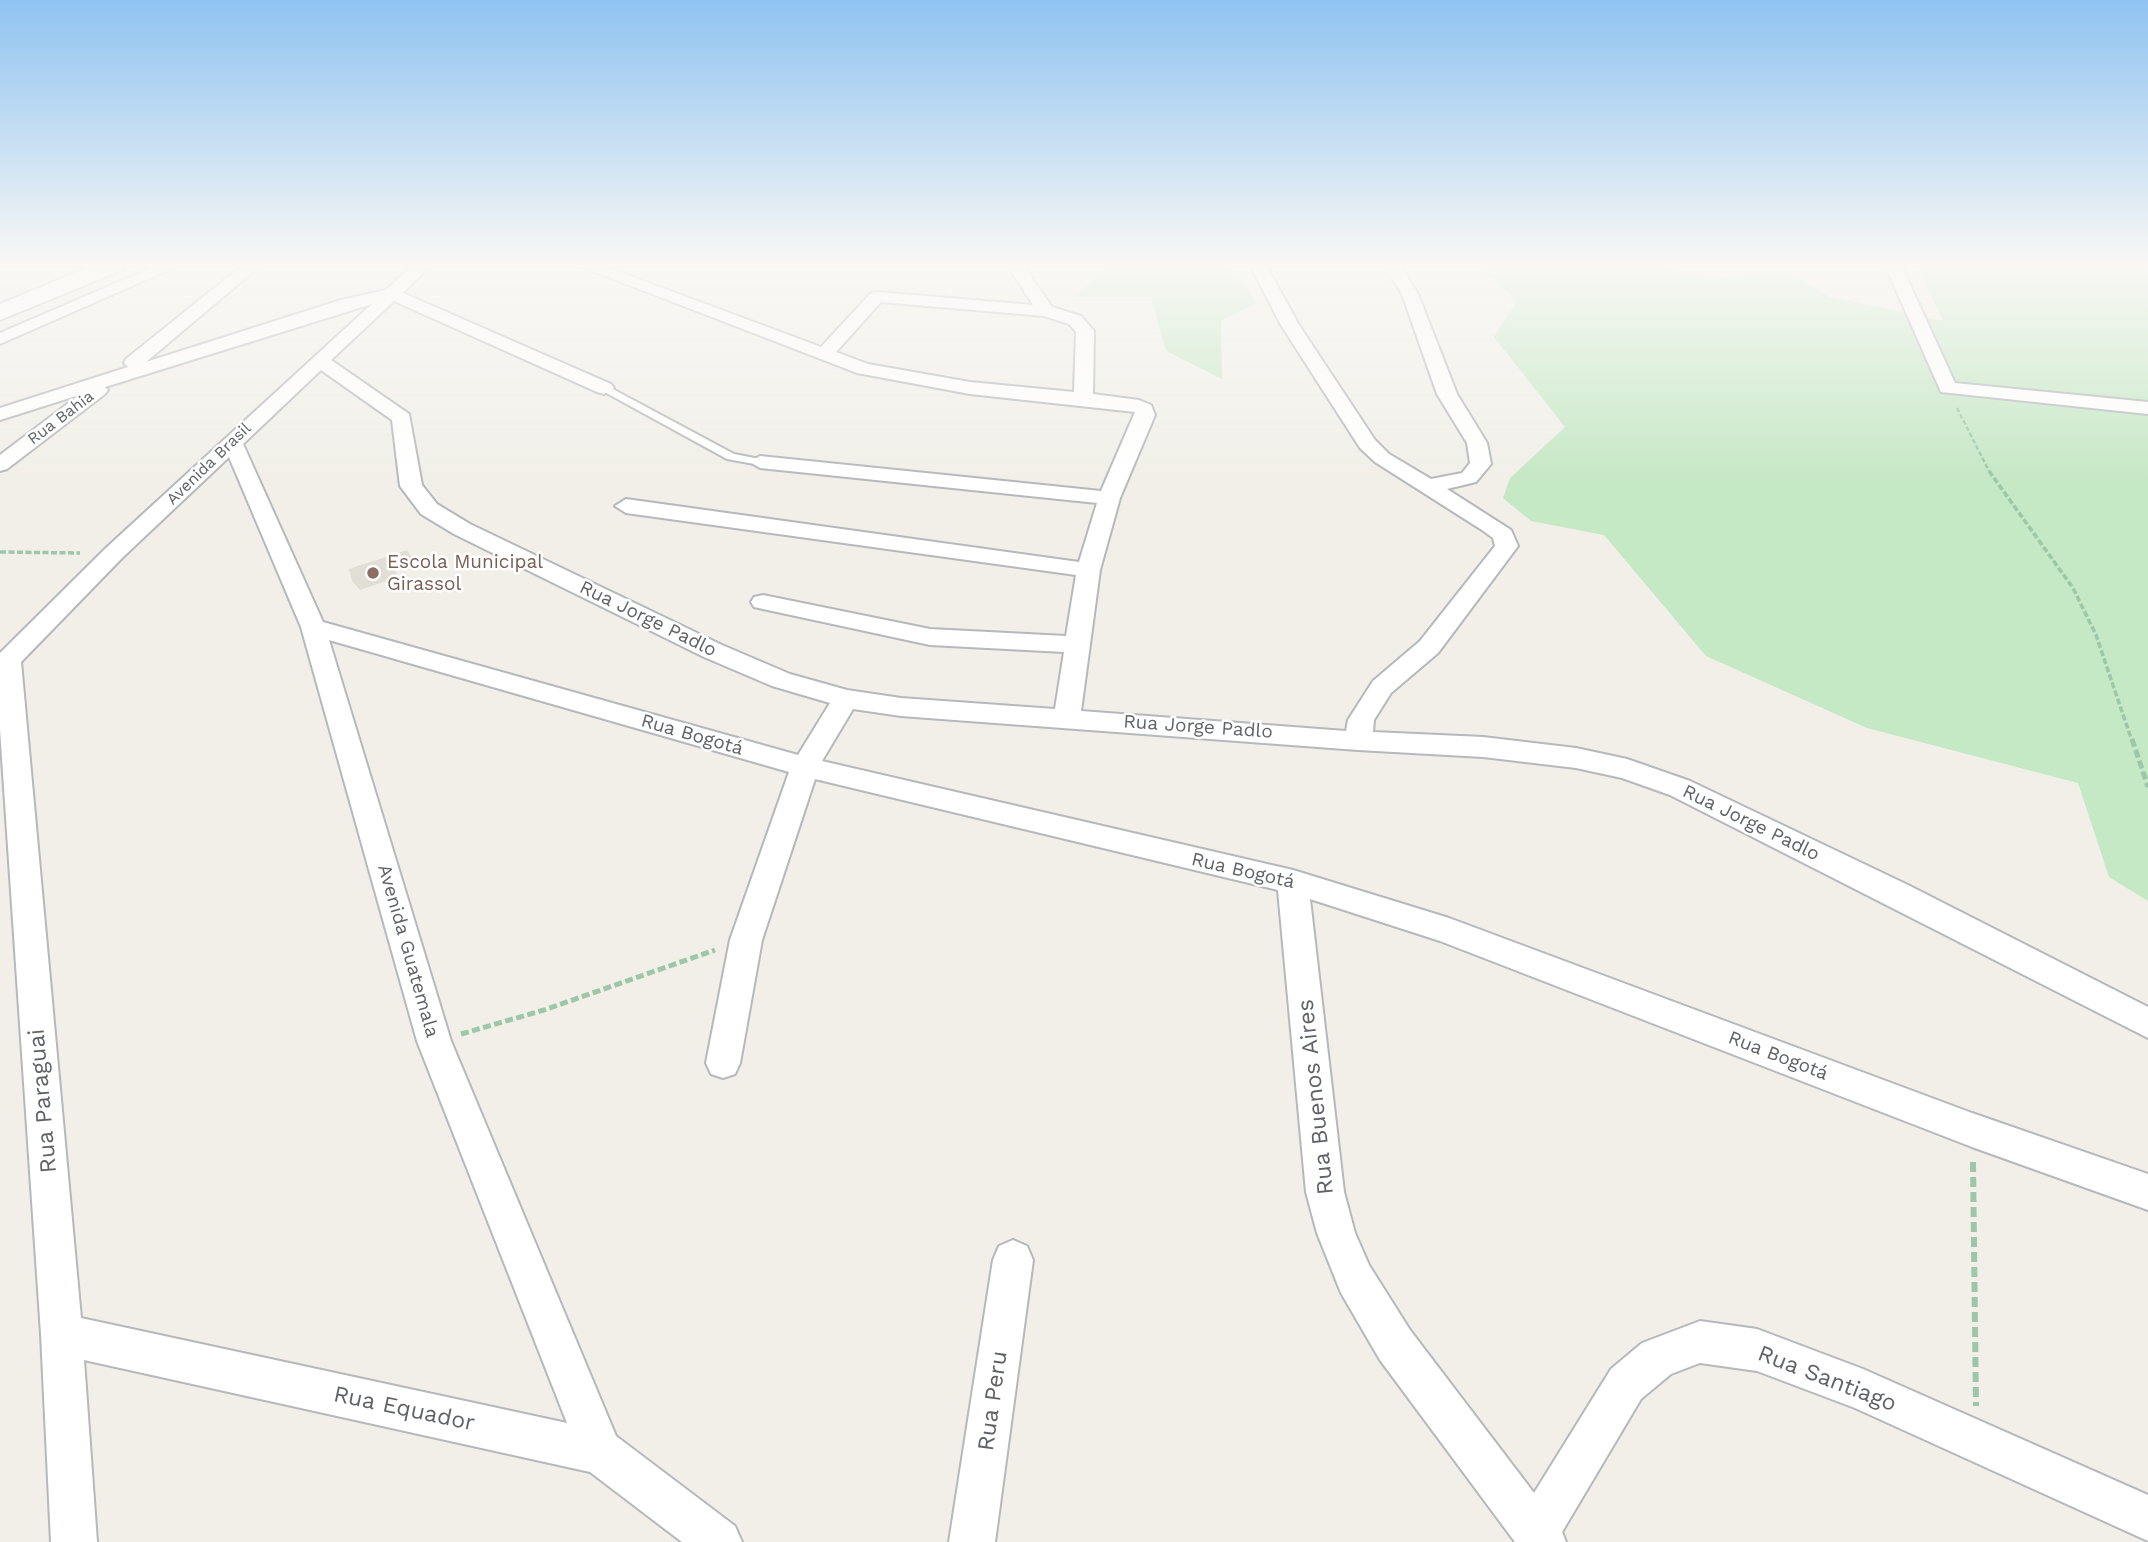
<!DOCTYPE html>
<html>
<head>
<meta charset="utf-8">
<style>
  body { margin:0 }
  canvas { display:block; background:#f1efe8 }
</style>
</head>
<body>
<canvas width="2148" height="1542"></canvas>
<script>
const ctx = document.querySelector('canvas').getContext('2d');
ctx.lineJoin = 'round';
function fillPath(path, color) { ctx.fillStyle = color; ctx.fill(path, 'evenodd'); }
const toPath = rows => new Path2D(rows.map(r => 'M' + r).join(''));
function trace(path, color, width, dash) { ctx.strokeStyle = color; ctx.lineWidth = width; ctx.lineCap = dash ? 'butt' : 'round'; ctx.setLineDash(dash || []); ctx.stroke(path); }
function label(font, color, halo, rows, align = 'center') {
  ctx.font = font + ' "Work Sans",sans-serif'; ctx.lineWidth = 5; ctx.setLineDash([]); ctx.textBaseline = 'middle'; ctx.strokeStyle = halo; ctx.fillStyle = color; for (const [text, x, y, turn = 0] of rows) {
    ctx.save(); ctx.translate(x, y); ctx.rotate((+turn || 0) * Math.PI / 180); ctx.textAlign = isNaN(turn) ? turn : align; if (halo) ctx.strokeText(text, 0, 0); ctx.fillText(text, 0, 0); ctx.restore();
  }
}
const education = toPath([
  [407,550,414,561,395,569,398,577,360,590,352,581,349,569]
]);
const green = toPath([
  [1110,265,1229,265,1257,303,1221,321,1222,379,1166,351,1151,297,1074,297],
  [1477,265,1662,265,1711,280,1769,270,1794,274,1830,297,1943,321,1916,265,2148,265,2148,901,2109,877,2078,783,1867,728,1706,656,1604,535,1531,521,1503,498,1510,478,1565,427,1494,337,1517,301]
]);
const pathFar3 = toPath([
  [1957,408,1990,473]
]);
const pathFar2 = toPath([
  [1989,471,2073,588,2096,635,2132,741],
  [0,552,80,553]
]);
const pathFar1 = toPath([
  [2132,739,2148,787],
  [461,1034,544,1010,715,950]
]);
const path = toPath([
  [1973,1162,1976,1406]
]);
const service = toPath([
  [601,386,607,386,734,454,760,459,765,462,760,465,727,459,601,390,601,386]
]);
const minor = toPath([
  [158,265,180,265,0,344,0,333,158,265],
  [243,265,261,265,146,362,341,300,386,290,413,265,431,265,403,293,611,384,614,388,604,394,597,392,394,301,331,360,409,414,422,485,437,504,470,524,722,645,790,674,847,690,901,698,1055,709,1064,652,930,645,763,609,754,607,751,602,754,597,763,595,930,629,1066,636,1076,575,626,513,615,506,626,499,1079,562,1097,503,760,468,750,462,760,456,1101,491,1135,412,970,394,857,373,577,265,601,265,821,347,871,293,877,292,1033,305,1007,265,1023,265,1052,307,1081,316,1094,331,1093,394,1139,400,1151,405,1155,415,1120,498,1100,570,1081,711,1346,731,1348,720,1373,681,1420,641,1495,546,1493,538,1482,530,1375,462,1360,448,1281,325,1250,265,1266,265,1299,325,1375,440,1389,454,1431,479,1462,473,1470,463,1467,443,1437,394,1402,294,1384,265,1400,265,1418,294,1457,394,1487,443,1491,464,1476,482,1447,489,1511,530,1518,546,1438,653,1391,693,1374,720,1373,732,1483,737,1576,748,1627,759,1690,781,1908,885,2148,1007,2148,1038,1670,795,1622,778,1576,768,1483,757,1358,750,901,716,853,709,822,761,1293,870,1449,918,1972,1113,2148,1174,2148,1210,1972,1147,1440,941,1310,899,1344,1192,1355,1233,1369,1265,1410,1330,1534,1493,1611,1369,1642,1343,1700,1321,1757,1329,1863,1369,2148,1495,2148,1541,1855,1408,1757,1371,1700,1363,1671,1374,1641,1399,1562,1532,1566,1542,1515,1542,1380,1360,1341,1293,1317,1233,1306,1192,1278,890,815,779,762,940,740,1063,735,1074,723,1078,711,1074,706,1063,730,940,789,772,329,640,451,1041,616,1436,735,1526,742,1542,682,1542,590,1472,84,1360,97,1542,51,1542,41,1334,0,729,0,653,106,548,372,304,105,387,108,390,105,394,7,469,0,471,0,455,79,395,0,420,0,408,128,367,124,363,126,359,243,265],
  [881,302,1044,316,1069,324,1076,332,1074,392,970,382,868,364,836,352,881,302],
  [321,370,392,420,400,486,421,514,454,534,704,657,772,686,830,703,798,755,323,622,243,444,321,370],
  [229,457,301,627,417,1041,567,1423,81,1318,21,662,122,558,229,457],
  [1885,265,1901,265,1955,383,2148,402,2148,414,1941,392,1885,265],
  [1013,1240,1027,1246,1033,1260,995,1542,949,1542,993,1260,999,1246,1013,1240]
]);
const secondary = toPath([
  [94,265,125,265,122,270,0,320,0,304,94,265]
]);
const markers = [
  [373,573,7,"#8d6e63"]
];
const farStreetnames = [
  ["Rua Bahia",61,418,-37],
  ["Avenida Brasil",209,464,-44]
];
const educationNames = [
  ["Escola Municipal",387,562],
  ["Girassol",387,584]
];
const streetNames = [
  ["Rua Jorge Padlo",648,619,26],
  ["Rua Jorge Padlo",1198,727,4],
  ["Rua Bogotá",692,735,16],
  ["Rua Jorge Padlo",1751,823,26],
  ["Rua Bogotá",1243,871,13],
  ["Avenida Guatemala",408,951,74],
  ["Rua Bogotá",1778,1056,21]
];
const nearStreetnames = [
  ["Rua Buenos Aires",1316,1097,-96],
  ["Rua Paraguai",43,1101,-95],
  ["Rua Santiago",1827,1379,21],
  ["Rua Peru",993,1401,-82],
  ["Rua Equador",404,1409,12]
];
fillPath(education, '#e1ded6');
fillPath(green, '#c5e8c5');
trace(service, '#b5b8bc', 4);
trace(minor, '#b5b8bc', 4);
trace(secondary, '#b6babf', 4);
trace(pathFar3, '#9cc7a9', 2.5, [4.5, 2.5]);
trace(pathFar2, '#9cc7a9', 3.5, [6, 2.5]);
trace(pathFar1, '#9cc7a9', 5, [8, 3.5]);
trace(path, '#9cc7a9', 6, [10, 5]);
fillPath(service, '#fff');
fillPath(minor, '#fff');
fillPath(secondary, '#fff');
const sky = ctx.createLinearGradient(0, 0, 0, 481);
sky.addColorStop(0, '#8fc3f1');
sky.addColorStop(0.55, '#f9f8f5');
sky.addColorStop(1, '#f9f8f500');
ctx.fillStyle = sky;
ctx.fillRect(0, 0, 2148, 481);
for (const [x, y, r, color] of markers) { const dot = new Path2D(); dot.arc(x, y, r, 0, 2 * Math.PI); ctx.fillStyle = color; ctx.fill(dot); trace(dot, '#fff', 2.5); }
label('16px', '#5f6368', '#fff', farStreetnames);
label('19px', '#785e54', '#fff', educationNames, 'left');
label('19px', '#5f6368', '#fff', streetNames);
label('23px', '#5f6368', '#fff', nearStreetnames);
</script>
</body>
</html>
